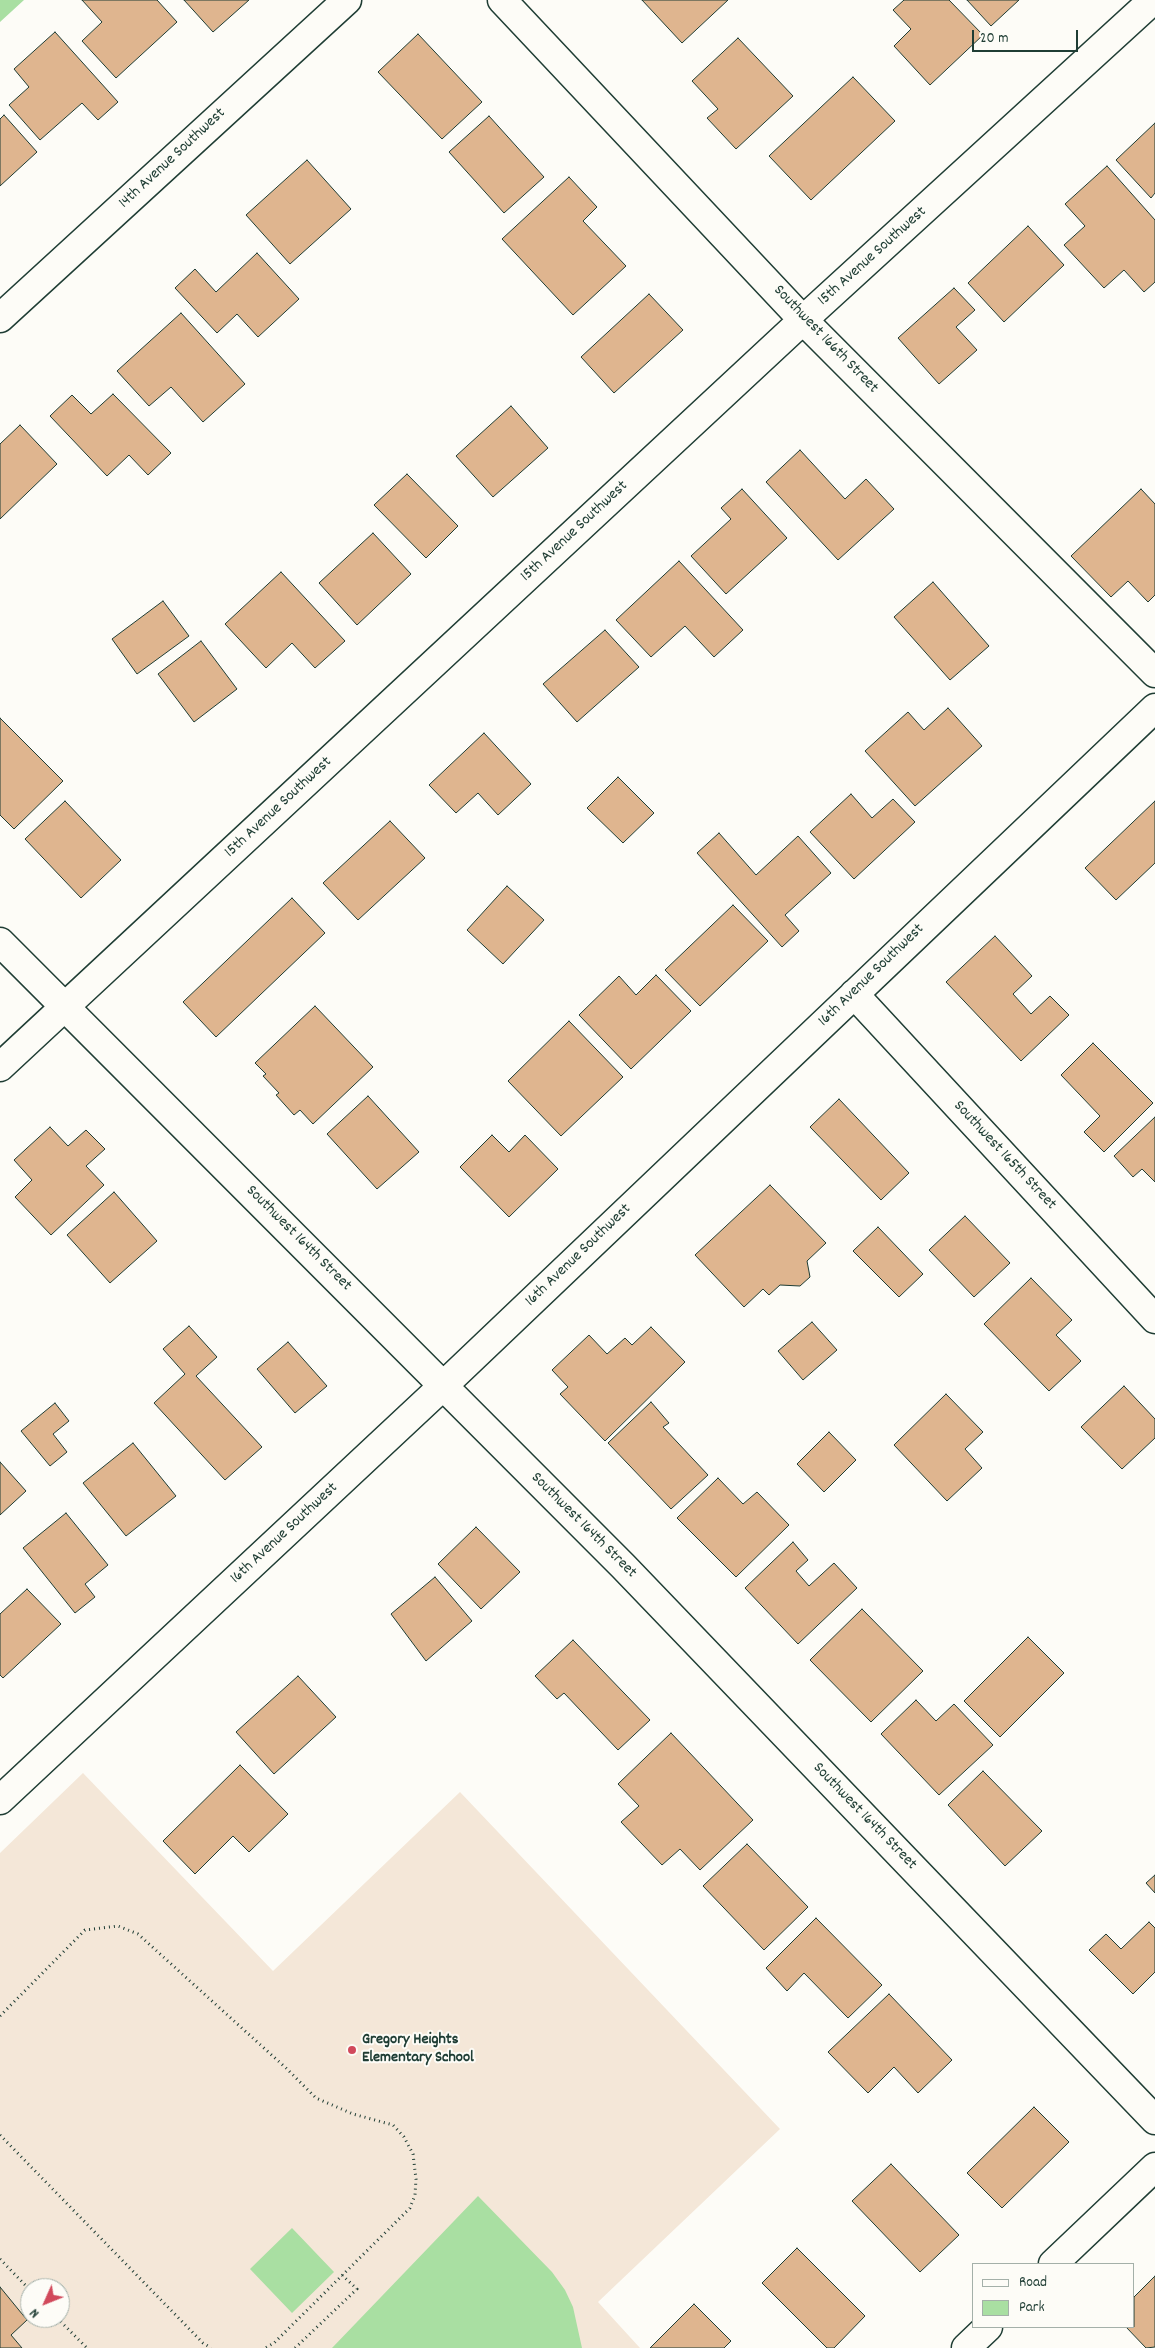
<!DOCTYPE html>
<html>
<head>
<meta charset="utf-8">
<style>
  body { margin:0 }
  #map { position:relative; width:1155px; height:2348px; overflow:hidden; background:#fdfcf7; font-family:Dekko,sans-serif }
  canvas { display:block }
  .legend { position:absolute; left:972px; top:2263px; width:162px; height:65px; box-sizing:border-box; background:#fdfcf7; border:1px solid #a4b0a9; margin:0; padding:6px 9px; list-style:none; font-size:15px; color:#1f3d34 }
  .legend li { display:flex; align-items:center; gap:10px; height:25px }
  .legend b { width:25px; border:1px solid #a4b0a9 }
  .north { position:absolute; left:20px; top:2278px; width:50px; height:50px; box-sizing:border-box; background:#fdfcf7; border:1px solid #a4b0a9; border-radius:50%; rotate:226deg; font-size:14px; font-weight:700; line-height:20px; text-align:center; color:#1f3d34 }
  .north::after { content:''; display:block; margin:auto; width:18px; height:22px; background:#d1495b; clip-path:polygon(50% 0,100% 100%,50% 72%,0 100%) }
  .scale { position:absolute; left:972px; top:30px; width:106px; height:22px; box-sizing:border-box; border:2px solid #1f3d34; border-top:0; padding-left:6px; font-size:15px; line-height:18px; white-space:nowrap; color:#1f3d34; -webkit-text-stroke:4px #fdfcf7; paint-order:stroke }
</style>
</head>
<body>
<div id="map">
<canvas width="1155" height="2348"></canvas>
<ul class="legend">
<li><b style="height:6px;background:#fdfcf7"></b>Road</li>
<li><b style="height:14px;background:#a9dfa2"></b>Park</li>
</ul>
<div class="north">N</div>
<div class="scale">20 m</div>
</div>
<script>
const ctx = document.querySelector('canvas').getContext('2d');
ctx.lineJoin = 'round';
function fillPath(path, color) { ctx.fillStyle = color; ctx.fill(path, 'evenodd'); }
const toPath = rows => new Path2D(rows.map(r => 'M' + r).join(''));
function trace(path, color, width, dash) { ctx.strokeStyle = color; ctx.lineWidth = width; ctx.lineCap = dash ? 'butt' : 'round'; ctx.setLineDash(dash || []); ctx.stroke(path); }
function label(font, color, halo, rows, align = 'center') {
  ctx.font = font + ' Dekko,sans-serif'; ctx.lineWidth = 4; ctx.setLineDash([]); ctx.textBaseline = 'middle'; ctx.strokeStyle = halo; ctx.fillStyle = color; for (const [text, x, y, turn = 0] of rows) {
    ctx.save(); ctx.translate(x, y); ctx.rotate((+turn || 0) * Math.PI / 180); ctx.textAlign = isNaN(turn) ? turn : align; if (halo) ctx.strokeText(text, 0, 0); ctx.fillText(text, 0, 0); ctx.restore();
  }
}
const built = toPath([
  [83,1773,273,1971,460,1792,780,2129,598,2302,640,2348,0,2348,0,1853],
  [30,2288,60,2288,60,2318,30,2318]
]);
const green = toPath([
  [0,0,24,0,0,22],
  [478,2196,552,2272,565,2290,573,2307,582,2348,332,2348],
  [292,2228,334,2272,292,2313,250,2269]
]);
const building = toPath([
  [82,0,157,0,177,22,116,78,82,41,102,22,82,0],
  [184,0,249,0,213,32,184,0],
  [642,0,728,0,682,43,642,0],
  [904,0,949,0,983,35,930,85,894,46,911,29,893,10,904,0],
  [967,0,1019,0,991,26,967,0],
  [55,32,118,102,98,120,82,103,40,140,9,105,29,87,14,69,55,32],
  [418,34,482,102,442,139,378,72,418,34],
  [738,38,793,96,736,149,707,118,718,109,692,81,738,38],
  [853,77,895,121,811,200,769,156,853,77],
  [4,115,37,152,0,186,0,119,4,115],
  [489,116,544,177,504,213,449,152,489,116],
  [1155,123,1155,193,1151,198,1116,160,1155,123],
  [307,160,351,209,290,264,246,215,307,160],
  [1107,166,1155,220,1155,282,1144,292,1124,270,1104,288,1064,245,1085,226,1065,204,1107,166],
  [569,177,597,207,583,221,626,266,573,315,502,239,569,177],
  [1028,226,1064,265,1004,322,968,283,1028,226],
  [257,253,299,299,258,337,237,314,217,333,175,288,195,269,216,292,257,253],
  [954,288,975,310,956,327,977,350,939,384,898,338,954,288],
  [649,294,683,330,614,393,581,357,649,294],
  [181,313,245,384,203,422,171,387,149,406,117,371,181,313],
  [113,394,171,453,148,475,129,455,107,476,50,416,72,395,91,414,113,394],
  [511,406,548,448,493,497,456,456,511,406],
  [20,425,57,464,0,519,0,444,20,425],
  [800,450,845,499,866,479,894,509,838,560,766,482,800,450],
  [407,474,458,526,426,558,374,505,407,474],
  [742,489,787,538,726,594,691,556,731,519,721,508,742,489],
  [1141,489,1155,504,1155,595,1148,602,1128,581,1111,597,1071,556,1141,489],
  [373,533,411,574,357,625,319,583,373,533],
  [679,561,743,630,714,657,685,626,651,657,616,620,679,561],
  [281,572,345,641,315,668,292,643,266,668,225,624,281,572],
  [933,582,989,646,950,680,894,617,933,582],
  [163,601,189,636,137,674,112,639,163,601],
  [605,630,639,667,577,722,543,684,605,630],
  [201,641,237,689,194,722,158,674,201,641],
  [948,708,982,746,915,806,865,751,908,712,924,730,948,708],
  [0,718,63,781,14,829,0,815,0,718],
  [484,733,531,784,498,815,478,793,456,813,429,785,484,733],
  [618,777,654,813,623,843,587,808,618,777],
  [851,794,872,818,893,799,915,822,854,879,810,832,851,794],
  [65,801,121,860,81,898,25,839,65,801],
  [1155,801,1155,863,1116,900,1085,868,1155,801],
  [390,821,425,858,358,920,323,883,390,821],
  [719,833,756,875,798,836,831,873,785,915,799,931,782,947,697,853,719,833],
  [507,886,544,920,503,964,467,930,507,886],
  [292,898,325,933,216,1037,183,1002,292,898],
  [733,905,768,941,700,1006,665,970,733,905],
  [995,936,1032,976,1013,994,1031,1014,1050,996,1069,1015,1021,1061,946,982,995,936],
  [656,975,691,1011,631,1069,579,1015,619,976,636,995,656,975],
  [315,1006,373,1067,313,1124,300,1110,294,1115,276,1095,279,1093,263,1076,266,1074,255,1063,315,1006],
  [569,1021,623,1077,561,1136,508,1081,569,1021],
  [1093,1043,1153,1103,1104,1152,1084,1132,1100,1116,1061,1075,1093,1043],
  [368,1096,419,1152,377,1189,327,1134,368,1096],
  [839,1099,909,1173,881,1200,810,1127,839,1099],
  [1155,1117,1155,1182,1142,1169,1133,1177,1114,1156,1155,1117],
  [50,1127,68,1146,86,1130,105,1149,86,1166,104,1185,51,1235,15,1197,32,1180,14,1160,50,1127],
  [492,1135,509,1152,525,1135,558,1169,509,1217,460,1167,492,1135],
  [770,1185,826,1243,807,1261,810,1277,800,1286,780,1285,769,1295,763,1289,744,1307,695,1255,770,1185],
  [114,1192,157,1241,110,1283,67,1235,114,1192],
  [965,1216,1010,1263,974,1297,929,1250,965,1216],
  [878,1227,923,1274,899,1297,853,1251,878,1227],
  [1031,1278,1072,1320,1056,1335,1081,1361,1049,1391,984,1324,1031,1278],
  [812,1322,837,1350,803,1380,778,1351,812,1322],
  [189,1326,217,1357,196,1376,262,1447,225,1480,154,1403,185,1374,163,1349,189,1326],
  [651,1327,685,1362,605,1441,560,1394,568,1387,552,1370,589,1335,607,1354,625,1338,632,1345,651,1327],
  [288,1342,327,1386,295,1413,257,1369,288,1342],
  [1124,1386,1155,1419,1155,1438,1122,1469,1081,1427,1124,1386],
  [946,1394,983,1432,965,1449,982,1468,947,1501,894,1445,946,1394],
  [651,1402,669,1423,663,1427,708,1475,671,1509,608,1443,651,1402],
  [55,1403,69,1421,53,1434,67,1452,50,1466,21,1431,55,1403],
  [829,1432,856,1460,824,1492,797,1464,829,1432],
  [133,1443,176,1496,126,1536,83,1483,133,1443],
  [0,1462,26,1491,0,1515,0,1462],
  [718,1478,743,1504,757,1492,789,1525,736,1577,677,1518,718,1478],
  [66,1513,108,1565,85,1584,95,1597,75,1613,23,1548,66,1513],
  [476,1527,520,1572,481,1609,438,1564,476,1527],
  [793,1542,808,1560,796,1571,809,1586,834,1563,857,1588,798,1644,745,1588,793,1542],
  [435,1577,472,1621,426,1661,391,1614,435,1577],
  [27,1589,61,1624,3,1678,0,1675,0,1614,27,1589],
  [862,1609,923,1671,871,1722,810,1660,862,1609],
  [1028,1637,1064,1673,1000,1737,964,1701,1028,1637],
  [573,1640,650,1720,618,1750,564,1693,557,1699,535,1676,573,1640],
  [298,1676,336,1717,274,1774,236,1732,298,1676],
  [916,1700,936,1721,954,1704,993,1745,939,1795,881,1734,916,1700],
  [671,1733,753,1820,700,1870,680,1849,662,1865,621,1822,639,1806,618,1784,671,1733],
  [240,1765,288,1814,249,1852,233,1836,195,1874,163,1841,240,1765],
  [983,1771,1042,1831,1005,1866,948,1805,983,1771],
  [747,1844,808,1907,764,1950,703,1886,747,1844],
  [1155,1875,1155,1893,1146,1883,1155,1875],
  [816,1918,882,1985,848,2018,804,1973,787,1991,766,1968,816,1918],
  [1149,1922,1155,1928,1155,1972,1133,1994,1089,1950,1106,1934,1121,1949,1149,1922],
  [889,1994,952,2060,918,2093,894,2067,868,2093,828,2052,889,1994],
  [1034,2107,1069,2142,1002,2208,967,2173,1034,2107],
  [891,2164,959,2235,920,2272,852,2201,891,2164],
  [797,2248,865,2316,834,2348,827,2348,762,2283,797,2248],
  [1155,2276,1155,2347,1146,2348,1126,2327,1134,2327,1134,2297,1155,2276],
  [0,2287,27,2320,11,2335,22,2348,0,2348,0,2287],
  [694,2304,731,2341,724,2348,650,2348,694,2304]
]);
const path = toPath([
  [0,2016,85,1930,118,1926,138,1934,286,2068,316,2098,353,2114,393,2125,404,2137,413,2154,416,2179,415,2195,410,2208,274,2343,265,2348],
  [0,2135,203,2343,211,2348],
  [0,2259,30,2290],
  [57,2318,87,2348],
  [295,2348,357,2289,342,2275]
]);
const street = toPath([
  [502,0,803,320,1155,673],
  [0,942,623,1566,1155,2120],
  [854,994,1155,1319],
  [0,1067,803,320,1153,0],
  [0,1800,444,1385,1155,708],
  [1053,2264,1155,2167],
  [966,2348,988,2327]
]);
const secondary = toPath([
  [0,318,347,0]
]);
const markers = [
  [352,2050,5,"#d1495b"]
];
const streetNames = [
  ["14th Avenue Southwest",173,159,-43],
  ["15th Avenue Southwest",873,257,-42],
  ["Southwest 166th Street",825,340,46],
  ["15th Avenue Southwest",575,532,-43],
  ["15th Avenue Southwest",279,808,-43],
  ["16th Avenue Southwest",872,976,-44],
  ["Southwest 165th Street",1004,1156,47],
  ["Southwest 164th Street",298,1239,45],
  ["16th Avenue Southwest",579,1256,-44],
  ["Southwest 164th Street",583,1526,45],
  ["16th Avenue Southwest",285,1534,-43],
  ["Southwest 164th Street",864,1817,46]
];
const poiNames = [
  ["Gregory Heights",362,2041],
  ["Elementary School",362,2059]
];
fillPath(built, '#f4e7d8');
fillPath(green, '#a9dfa2');
fillPath(building, '#dfb58f');
trace(building, '#1f3d34', 1);
trace(street, '#1f3d34', 31);
trace(secondary, '#1f3d34', 31);
trace(path, '#1f3d34', 3, [1, 4]);
trace(street, '#fdfcf7', 28);
trace(secondary, '#fdfcf7', 28);
for (const [x, y, r, color] of markers) { const dot = new Path2D(); dot.arc(x, y, r, 0, 2 * Math.PI); ctx.fillStyle = color; ctx.fill(dot); trace(dot, '#fdfcf7', 2); }
label('16px', '#1f3d34', '#fdfcf7', streetNames);
label('bold 16px', '#1f3d34', '#fdfcf7', poiNames, 'left');
</script>
</body>
</html>
